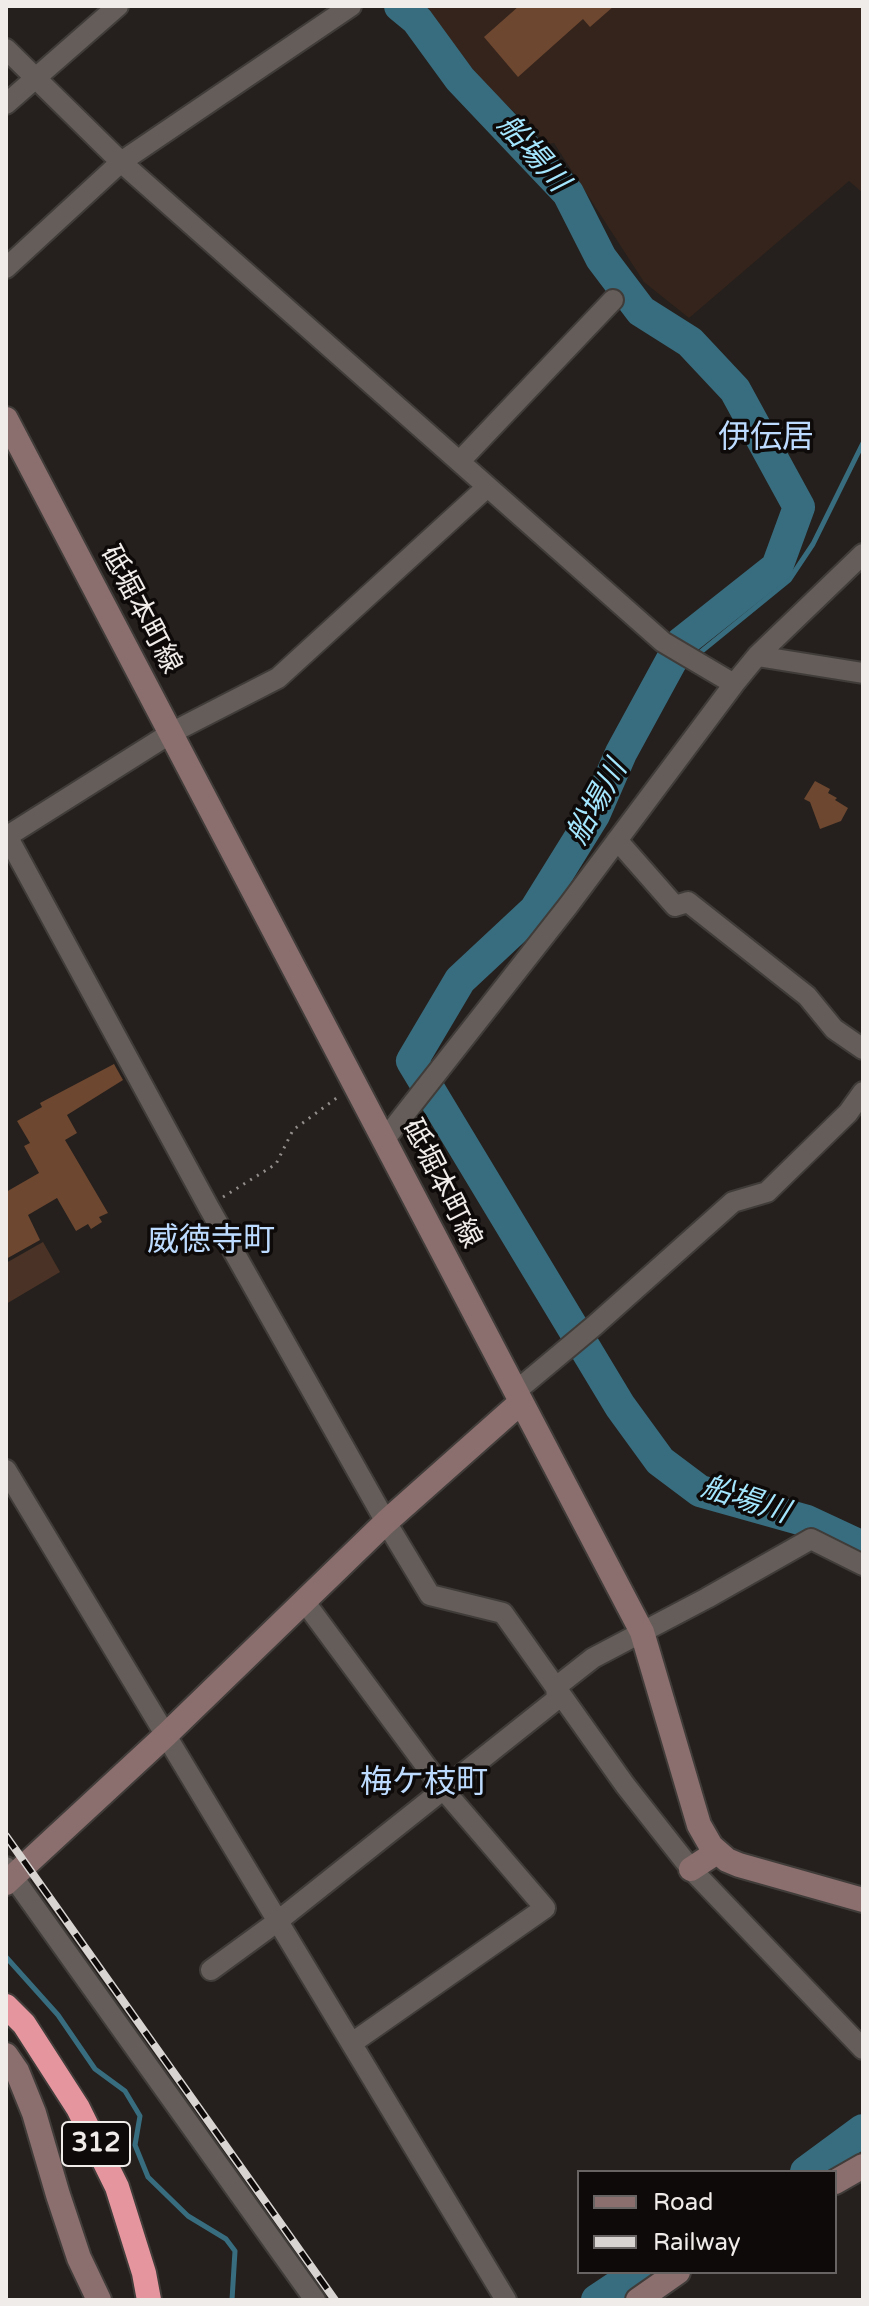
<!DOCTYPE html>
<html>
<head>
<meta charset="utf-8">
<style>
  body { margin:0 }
  #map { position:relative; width:869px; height:2306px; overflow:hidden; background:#25201d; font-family:"Varela Round",sans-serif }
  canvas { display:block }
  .frame { position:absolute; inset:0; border:8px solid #f0ecea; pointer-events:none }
  .legend { position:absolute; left:577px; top:2170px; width:260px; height:104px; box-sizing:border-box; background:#0d0a09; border:2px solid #686463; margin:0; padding:10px 14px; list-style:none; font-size:24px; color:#f0ecea }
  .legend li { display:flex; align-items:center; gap:16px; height:40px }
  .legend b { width:40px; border:2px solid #686463 }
</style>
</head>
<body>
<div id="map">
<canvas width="869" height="2306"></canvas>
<div class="frame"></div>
<ul class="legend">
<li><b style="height:10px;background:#8b6e6e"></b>Road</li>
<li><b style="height:10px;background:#d8d4d2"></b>Railway</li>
</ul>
</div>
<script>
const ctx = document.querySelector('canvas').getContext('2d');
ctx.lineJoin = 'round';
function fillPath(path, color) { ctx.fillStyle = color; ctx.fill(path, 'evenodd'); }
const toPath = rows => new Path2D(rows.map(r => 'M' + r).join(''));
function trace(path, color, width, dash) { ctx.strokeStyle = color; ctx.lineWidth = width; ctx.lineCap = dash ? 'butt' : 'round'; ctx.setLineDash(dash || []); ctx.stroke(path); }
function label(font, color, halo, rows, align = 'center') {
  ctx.font = font + ' "Varela Round","Noto Sans JP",sans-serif'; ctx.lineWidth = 7; ctx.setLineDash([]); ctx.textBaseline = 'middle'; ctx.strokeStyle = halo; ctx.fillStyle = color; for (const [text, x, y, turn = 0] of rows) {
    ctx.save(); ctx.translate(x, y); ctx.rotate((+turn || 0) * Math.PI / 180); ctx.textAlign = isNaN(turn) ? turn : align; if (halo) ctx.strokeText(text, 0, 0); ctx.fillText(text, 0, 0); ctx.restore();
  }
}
const education = toPath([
  [422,6,863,6,863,193,849,181,689,318,644,282,554,143,549,144,487,87]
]);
const green = toPath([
  [43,1242,60,1272,6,1304,6,1263]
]);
const stream = toPath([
  [697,655,789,580,813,544,863,443],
  [621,753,657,708,678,672,687,664],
  [6,1957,58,2015,95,2069,125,2091,140,2116,135,2145,148,2177,188,2216,226,2239,235,2251,232,2300]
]);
const river = toPath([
  [400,6,417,20,460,79,568,193,601,258,641,311,690,342,735,390,799,507,777,567,681,643,621,753,594,815,535,910,460,980,412,1061,620,1406,660,1461,700,1491,807,1521,863,1547],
  [806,2172,863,2130],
  [597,2300,639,2272]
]);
const building = toPath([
  [519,6,614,6,590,27,583,19,518,77,484,37],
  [815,781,830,789,828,793,837,798,835,800,848,808,841,821,820,829,810,802,804,799],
  [114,1064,123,1080,67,1115,77,1133,65,1140,108,1213,99,1217,102,1222,91,1229,88,1224,76,1231,57,1198,28,1215,40,1240,6,1259,6,1192,39,1173,24,1146,30,1143,17,1121,42,1107,40,1103]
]);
const path = toPath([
  [223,1197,276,1164,293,1130,338,1097]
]);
const street = toPath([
  [6,49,121,162,663,642,734,684],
  [6,104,118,6],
  [6,268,121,162,351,6],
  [460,461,613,300],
  [757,656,863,673],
  [6,834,208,1206,386,1522,430,1595,503,1613,625,1785,691,1869,863,2049],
  [6,837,171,733,278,678,486,488],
  [617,840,675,906,688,902,807,996,834,1029,863,1049],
  [385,1139,568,906,734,684,757,656,863,554],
  [515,1392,594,1326,733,1202,767,1192,848,1113,863,1092],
  [6,1470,506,2300],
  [304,1601,443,1789,545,1908,352,2043],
  [556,1687,593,1658,707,1598,811,1539,863,1565],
  [6,1867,315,2300],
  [211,1970,278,1921,557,1699,556,1687]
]);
const secondary = toPath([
  [6,419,642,1632,699,1825,711,1846,727,1860,739,1865,863,1900],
  [691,1869,717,1852],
  [6,1883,166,1735,386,1522,520,1403],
  [6,2055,17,2071,34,2113,58,2195,79,2258,99,2300],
  [835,2182,863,2166],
  [638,2300,678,2272]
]);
const highway = toPath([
  [6,2006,24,2024,78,2108,117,2187,144,2273,149,2300]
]);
const rail = toPath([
  [6,1836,335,2300]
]);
const shields = [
  [96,2144,68]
];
const shieldNames = [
  ["312",96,2144]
];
const streetNames = [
  ["砥堀本町線",140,610,62],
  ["砥堀本町線",441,1184,63]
];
const waterNames = [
  ["船場川",532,154,49],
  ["船場川",598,803,-61],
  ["船場川",745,1501,18]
];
const quarterNames = [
  ["伊伝居",766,439],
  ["威徳寺町",211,1242],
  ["梅ケ枝町",424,1784]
];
fillPath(education, '#35241c');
fillPath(green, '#4a3326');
trace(stream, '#386d7f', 5);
trace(river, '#386d7f', 32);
fillPath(building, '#6d4730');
trace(street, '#403c39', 24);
trace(secondary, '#403c39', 28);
trace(highway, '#403c39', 28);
trace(path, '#928d8b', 3, [2, 6]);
trace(street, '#645d59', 20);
trace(secondary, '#8b6e6e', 24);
trace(highway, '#e5959e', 24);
trace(rail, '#d8d4d2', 8);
trace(rail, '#0d0a09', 5, [15]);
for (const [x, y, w] of shields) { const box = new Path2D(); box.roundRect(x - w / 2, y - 22, w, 44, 6); ctx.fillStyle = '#0d0a09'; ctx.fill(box); trace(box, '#f0ecea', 2); }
label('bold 26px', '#f0ecea', null, shieldNames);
label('28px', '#f0ecea', '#0d0a09', streetNames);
label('italic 30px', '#a4e6fe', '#0d0a09', waterNames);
label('32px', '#bcdbff', '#0d0a09', quarterNames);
</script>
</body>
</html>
